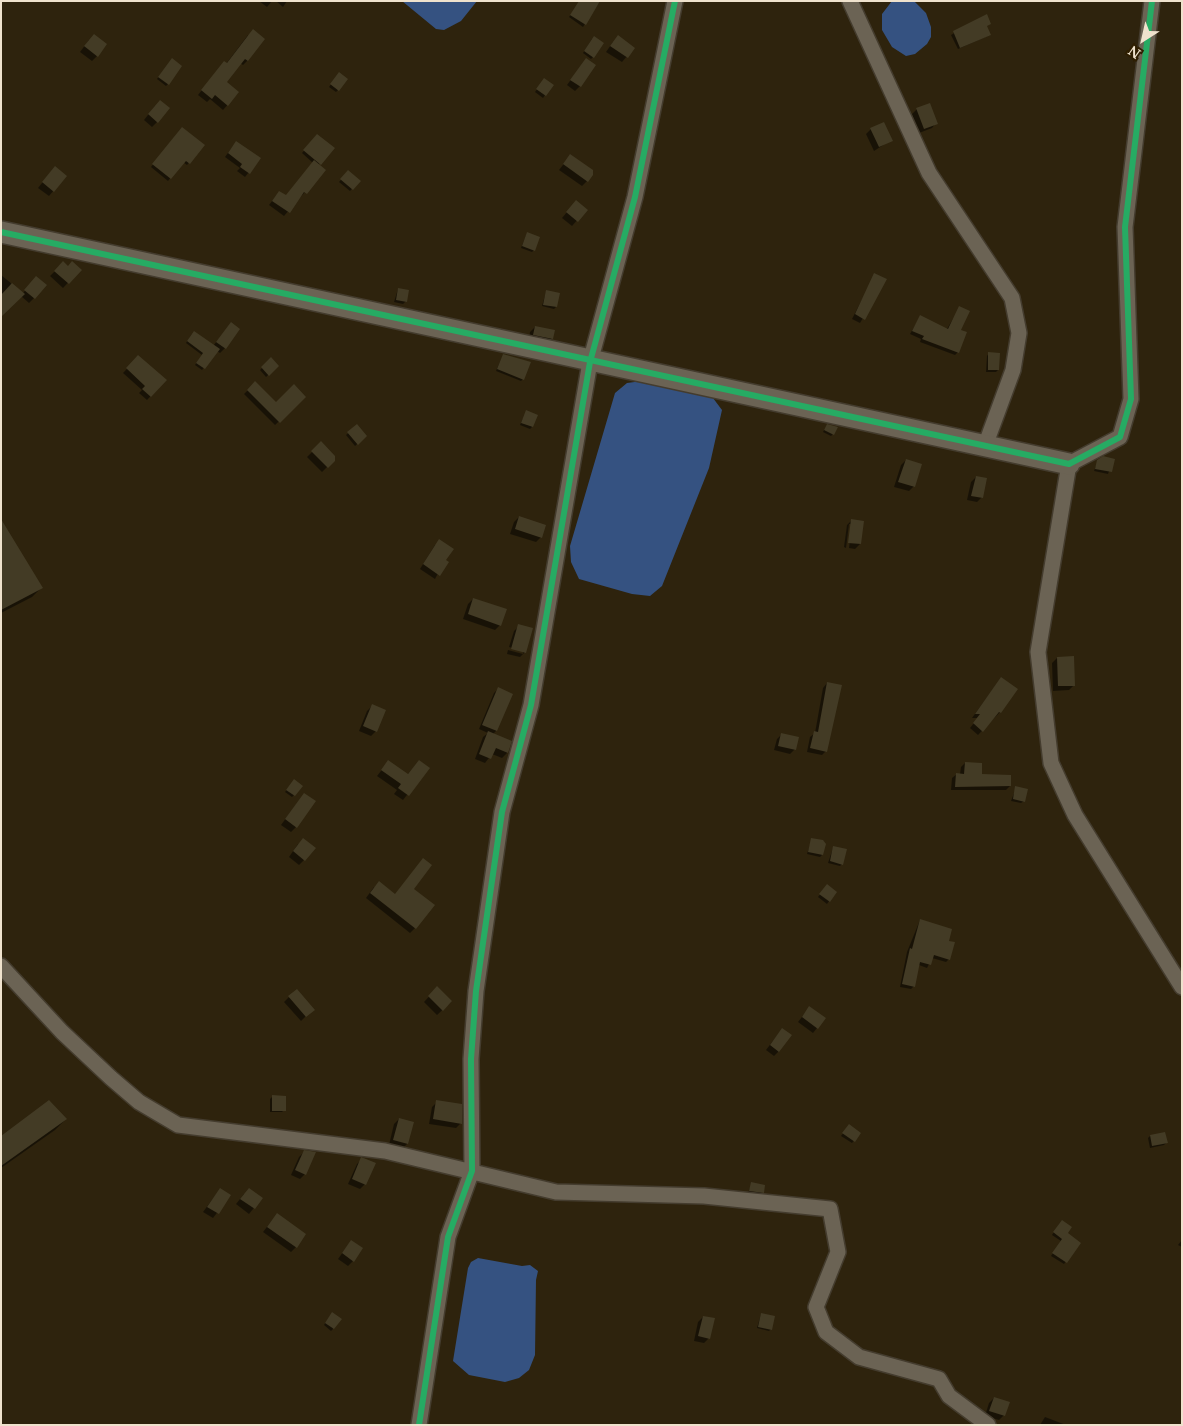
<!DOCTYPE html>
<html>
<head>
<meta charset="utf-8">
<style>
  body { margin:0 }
  #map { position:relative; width:1183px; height:1426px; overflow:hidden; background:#2e230d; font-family:"Noto Serif",serif }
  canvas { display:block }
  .frame { position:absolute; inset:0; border:2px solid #efe2cd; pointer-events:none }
  .north { position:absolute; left:1118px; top:15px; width:50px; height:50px; -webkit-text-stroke:4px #2e1e01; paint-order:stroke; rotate:215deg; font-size:14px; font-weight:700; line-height:20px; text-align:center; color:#efe2cd }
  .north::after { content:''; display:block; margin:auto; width:18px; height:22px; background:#efe2cd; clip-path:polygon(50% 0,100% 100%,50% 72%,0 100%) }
</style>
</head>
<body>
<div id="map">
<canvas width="1183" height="1426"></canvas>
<div class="frame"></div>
<div class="north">N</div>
</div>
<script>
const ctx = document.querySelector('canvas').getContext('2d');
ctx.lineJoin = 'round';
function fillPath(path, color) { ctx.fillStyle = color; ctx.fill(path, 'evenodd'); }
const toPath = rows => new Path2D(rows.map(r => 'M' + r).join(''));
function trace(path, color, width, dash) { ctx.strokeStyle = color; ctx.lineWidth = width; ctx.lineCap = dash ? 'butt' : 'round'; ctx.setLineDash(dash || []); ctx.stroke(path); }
const water = toPath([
  [402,1,477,1,461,21,444,30,436,29],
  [892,1,914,1,926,13,931,27,931,37,927,44,915,54,906,56,892,47,882,30,882,14],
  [642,381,667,383,713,398,722,410,709,468,662,586,650,596,632,594,579,579,571,562,570,546,615,393,627,383],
  [478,1258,522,1266,530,1265,538,1271,536,1280,535,1355,529,1370,519,1378,505,1382,469,1375,453,1361,468,1268,471,1262]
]);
const shadow = toPath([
  [259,1,272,1,267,7],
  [276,1,287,1,283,7],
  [600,1,583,27,569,17,575,9],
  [986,15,986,26,990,35,958,49,951,35],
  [248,35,248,60,243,65,240,63,225,82,238,93,223,110,210,99,207,102,198,95,220,67,226,64],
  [592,39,593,57,591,59,583,53],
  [89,40,97,56,92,61,80,52],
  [613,42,634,48,622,62,606,52],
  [586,59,580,86,575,91,567,85],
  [170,62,168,84,166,86,157,79],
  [337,76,338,90,336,92,329,87],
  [542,82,552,85,543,98,535,92],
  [155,106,157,122,152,127,144,120],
  [917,109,936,123,932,128,919,133,912,114],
  [871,129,891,140,874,151,866,134],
  [180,130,203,146,187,165,183,162,168,181,151,167],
  [317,136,333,148,318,165,324,170,284,216,269,205,279,192,286,196,313,163,302,153],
  [233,146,260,158,245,177,237,171,240,168,225,157],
  [570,156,587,181,582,186,559,170],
  [348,172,359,181,350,191,339,182],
  [50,173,66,176,49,196,38,188],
  [572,206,586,210,572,226,562,218],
  [527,233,534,250,532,252,521,248],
  [63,263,68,267,80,270,63,288,50,276],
  [875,274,886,279,860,323,852,319],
  [1,275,23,293,32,283,34,298,29,303,21,296,1,315],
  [398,289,406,301,403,304,394,302],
  [546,292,556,307,554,309,542,306],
  [960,307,958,352,955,355,920,342,921,339,910,334,920,317,947,329],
  [231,324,225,348,220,353,217,351,202,370,195,365,202,355,186,343,192,334,213,346],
  [535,327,552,339,547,344,529,340,530,332],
  [989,353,998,370,996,372,986,372,987,356],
  [503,355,523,379,521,381,496,371],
  [138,357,166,380,147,400,139,393,142,390,123,373],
  [271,359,278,366,266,377,260,370],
  [255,383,276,404,305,397,275,425,244,394],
  [526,412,532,427,530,429,520,425],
  [827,425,833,434,831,436,823,432],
  [357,426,366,436,355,446,346,435],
  [321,443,334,460,322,472,307,457],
  [906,460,914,486,909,491,894,487,901,465],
  [1113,460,1108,474,1094,471,1098,461],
  [976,477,982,497,977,502,967,500,971,482],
  [519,517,541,537,536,542,510,534,514,522],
  [852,520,860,544,855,549,849,548,852,524,849,524,846,548,844,547,847,525],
  [1,522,42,587,32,597,1,613],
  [435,545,445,560,435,579,420,569],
  [473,599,500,625,495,630,463,619,468,604],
  [519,626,525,652,520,657,507,654,508,650,523,654,523,651,509,647,514,631],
  [1057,658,1074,685,1069,690,1053,691,1052,663],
  [1001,678,1000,712,978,735,970,728,978,718,972,718],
  [827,683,826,751,822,755,807,752,810,737,815,733,823,688],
  [498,689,496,731,493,734,510,741,507,753,502,758,492,754,485,763,475,759,483,737,488,733,479,729,494,693],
  [372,706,376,731,371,736,359,731,367,711],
  [782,734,795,749,790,754,774,750,777,739],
  [419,761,428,768,403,800,394,794,397,790,377,776,388,762,407,775],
  [965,763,980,775,1010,786,1006,790,951,790,952,778,957,774,960,774,961,767],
  [292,783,294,795,292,797,285,792],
  [1016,788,1024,801,1021,803,1011,801],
  [300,799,296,827,291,832,281,825],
  [812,839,822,855,820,857,807,854],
  [298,844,304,860,299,865,289,857],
  [833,848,842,864,840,866,828,863],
  [374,887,395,895,415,928,410,933,366,898],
  [825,888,835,893,827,904,818,897],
  [920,920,947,941,949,959,946,962,932,958,927,968,919,965,914,986,911,989,900,987,907,952],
  [437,988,451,1002,437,1015,424,1002],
  [289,997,308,1014,301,1021,284,1002],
  [809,1008,817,1028,813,1033,798,1022],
  [782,1029,779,1051,774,1056,766,1050],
  [272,1097,284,1110,282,1112,270,1112,270,1099],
  [437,1102,461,1123,456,1128,429,1124,432,1107],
  [66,1119,55,1130,1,1168,1,1137],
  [399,1119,413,1123,407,1144,402,1149,389,1145,394,1124],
  [847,1128,860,1133,852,1143,841,1136],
  [1164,1134,1166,1143,1164,1145,1150,1148,1148,1138,1150,1136],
  [304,1152,305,1174,300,1179,291,1175,299,1157],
  [362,1159,365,1184,360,1189,348,1184,357,1164],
  [752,1183,762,1192,760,1194,748,1193],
  [220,1189,230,1196,213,1218,203,1212],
  [244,1194,261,1199,249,1214,236,1204],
  [277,1214,296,1247,291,1252,263,1232],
  [1060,1223,1066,1234,1079,1243,1064,1264,1051,1256,1061,1241,1052,1235],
  [1182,1240,1182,1247,1178,1245],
  [351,1241,353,1261,348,1266,338,1259],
  [761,1314,771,1329,769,1331,757,1328],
  [330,1316,333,1329,331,1331,324,1325],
  [703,1317,709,1338,704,1343,694,1341,698,1322],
  [994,1398,1004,1415,999,1420,985,1416,989,1403],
  [1045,1417,1066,1425,1040,1425]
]);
const building = toPath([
  [579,1,600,1,586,25,570,15],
  [987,14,991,24,987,26,991,35,960,48,953,31],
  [253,29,265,39,248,61,245,59,227,82,239,92,228,106,215,95,212,99,201,90,224,61,227,63],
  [94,34,107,44,98,57,84,46],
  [618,35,635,48,628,58,610,46],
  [594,36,604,43,594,58,584,51],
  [172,58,182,66,169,85,158,77],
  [586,58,596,65,581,87,570,80],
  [339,72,348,79,339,91,330,84],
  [544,78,554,85,546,96,536,89],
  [160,100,170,108,158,123,148,114],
  [930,103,938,124,924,129,916,108],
  [884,122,893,141,879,147,870,128],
  [182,127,205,145,190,164,186,161,171,179,152,164],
  [317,134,335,148,321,165,303,150],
  [236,141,261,158,250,174,240,167,242,164,228,153],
  [570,154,593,170,593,175,588,182,563,164],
  [314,160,326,170,307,194,304,192,290,213,272,201,279,191,286,195],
  [55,166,67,176,54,192,42,182],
  [348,170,361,181,353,190,340,179],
  [576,200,588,210,578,222,566,212],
  [527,232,540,237,535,251,522,246],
  [63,261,68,266,72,261,82,270,69,284,54,271],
  [874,273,887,279,865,320,855,314],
  [36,276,47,285,35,299,24,290],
  [12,283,25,294,1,317,1,295],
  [398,288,409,290,407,302,396,300],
  [546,290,560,293,557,307,543,305],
  [959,306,970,311,961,330,967,332,959,353,922,339,924,336,912,331,920,315,948,329],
  [231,322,240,329,226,349,216,342],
  [535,326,555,330,553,339,533,335],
  [194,331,220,349,205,369,196,363,203,353,187,341],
  [988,352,1000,353,999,370,988,370],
  [503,354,531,362,524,380,497,369],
  [138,355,167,380,151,397,142,389,145,386,126,368],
  [271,357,279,366,269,376,261,367],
  [255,381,276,402,294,384,306,397,280,423,247,390],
  [526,410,538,415,533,427,521,423],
  [357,424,367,436,358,445,347,432],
  [827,424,838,427,834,435,824,430],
  [321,441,335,456,335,461,328,468,311,451],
  [1103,456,1115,459,1112,472,1095,469,1097,460],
  [906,459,922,464,915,487,898,482],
  [976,476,987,478,983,498,971,496],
  [519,516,546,525,542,538,515,529],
  [1,519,43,588,1,610],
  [851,519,864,521,861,544,848,543],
  [439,539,454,549,446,560,449,562,440,576,423,564],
  [473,598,507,609,501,626,468,614],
  [518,624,533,628,526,653,511,649],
  [1074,656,1075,686,1058,686,1057,657],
  [1001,677,1018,689,1001,713,999,712,983,732,973,723,980,714,975,714],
  [827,682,842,685,827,752,810,748,814,731,818,732],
  [498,687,513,694,497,731,482,725],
  [372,704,386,710,377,732,363,726],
  [488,731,512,741,508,753,496,748,491,759,479,754],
  [781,733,799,737,796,750,778,746],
  [388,760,408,774,419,760,430,768,409,796,398,788,401,784,381,770],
  [965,762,982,763,982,774,1011,775,1011,786,955,787,956,773,964,774],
  [294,779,303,786,295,796,286,790],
  [1015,786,1028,789,1025,802,1013,799],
  [304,793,316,801,297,828,285,819],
  [303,838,316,848,305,861,293,851],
  [811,838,823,840,826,844,823,855,808,852],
  [833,846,847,849,843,865,830,861],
  [423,858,432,865,414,889,435,905,416,929,370,893,379,881,395,894],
  [827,884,837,892,830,902,819,894],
  [920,919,952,929,949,941,955,942,950,960,934,955,931,965,920,962,915,987,902,984,910,948,912,949],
  [437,986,452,1001,443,1011,428,996],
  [297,989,315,1010,306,1017,288,996],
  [809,1006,826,1018,818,1029,802,1017],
  [782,1028,792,1035,779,1052,770,1045],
  [272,1095,286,1096,286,1111,272,1111],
  [49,1100,67,1119,1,1166,1,1136],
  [436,1100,462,1104,462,1124,433,1119],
  [399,1118,414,1122,408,1144,393,1140],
  [849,1124,861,1133,855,1142,842,1133],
  [1165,1132,1168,1143,1152,1146,1150,1135],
  [304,1150,316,1152,306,1175,295,1170],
  [361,1157,376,1163,366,1185,352,1179],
  [751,1182,765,1185,764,1193,749,1191],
  [220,1188,231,1195,219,1214,207,1207],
  [249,1188,263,1198,255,1209,240,1199],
  [277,1213,306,1234,297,1248,267,1227],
  [1062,1220,1072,1227,1068,1233,1081,1243,1067,1263,1052,1253,1062,1239,1053,1232],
  [351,1240,363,1248,354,1262,342,1253],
  [332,1312,342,1319,334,1329,325,1323],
  [761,1313,775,1316,772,1330,758,1327],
  [703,1316,715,1318,710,1339,698,1336],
  [994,1397,1010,1402,1005,1416,989,1411]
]);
const street = toPath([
  [850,1,929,173,1012,298,1019,333,1013,370,985,446],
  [1152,1,1125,227,1131,399,1120,437,1069,464,1038,652,1051,763,1075,815,1182,987],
  [1,966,62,1032,111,1078,139,1102,178,1125,385,1151,556,1192,704,1196,830,1209,838,1252,816,1307,826,1332,859,1357,939,1379,949,1396,988,1425],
  [419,1425,448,1237,472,1171,471,1059,476,991,502,812,531,705,590,362,635,197,675,1]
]);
const secondary = toPath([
  [1,232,1069,464]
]);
const cycleway = toPath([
  [1,232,1069,464,1120,437,1131,399,1125,227,1152,1],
  [419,1425,448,1237,472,1171,471,1059,476,991,502,812,531,705,590,362,635,197,675,1]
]);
fillPath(water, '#355281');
fillPath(shadow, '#0007');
fillPath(building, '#433b25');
trace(street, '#443c2e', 18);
trace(secondary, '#443c2e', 24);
trace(street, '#6b6354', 15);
trace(secondary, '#6b6354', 21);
trace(cycleway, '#26ab63', 6);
</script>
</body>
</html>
